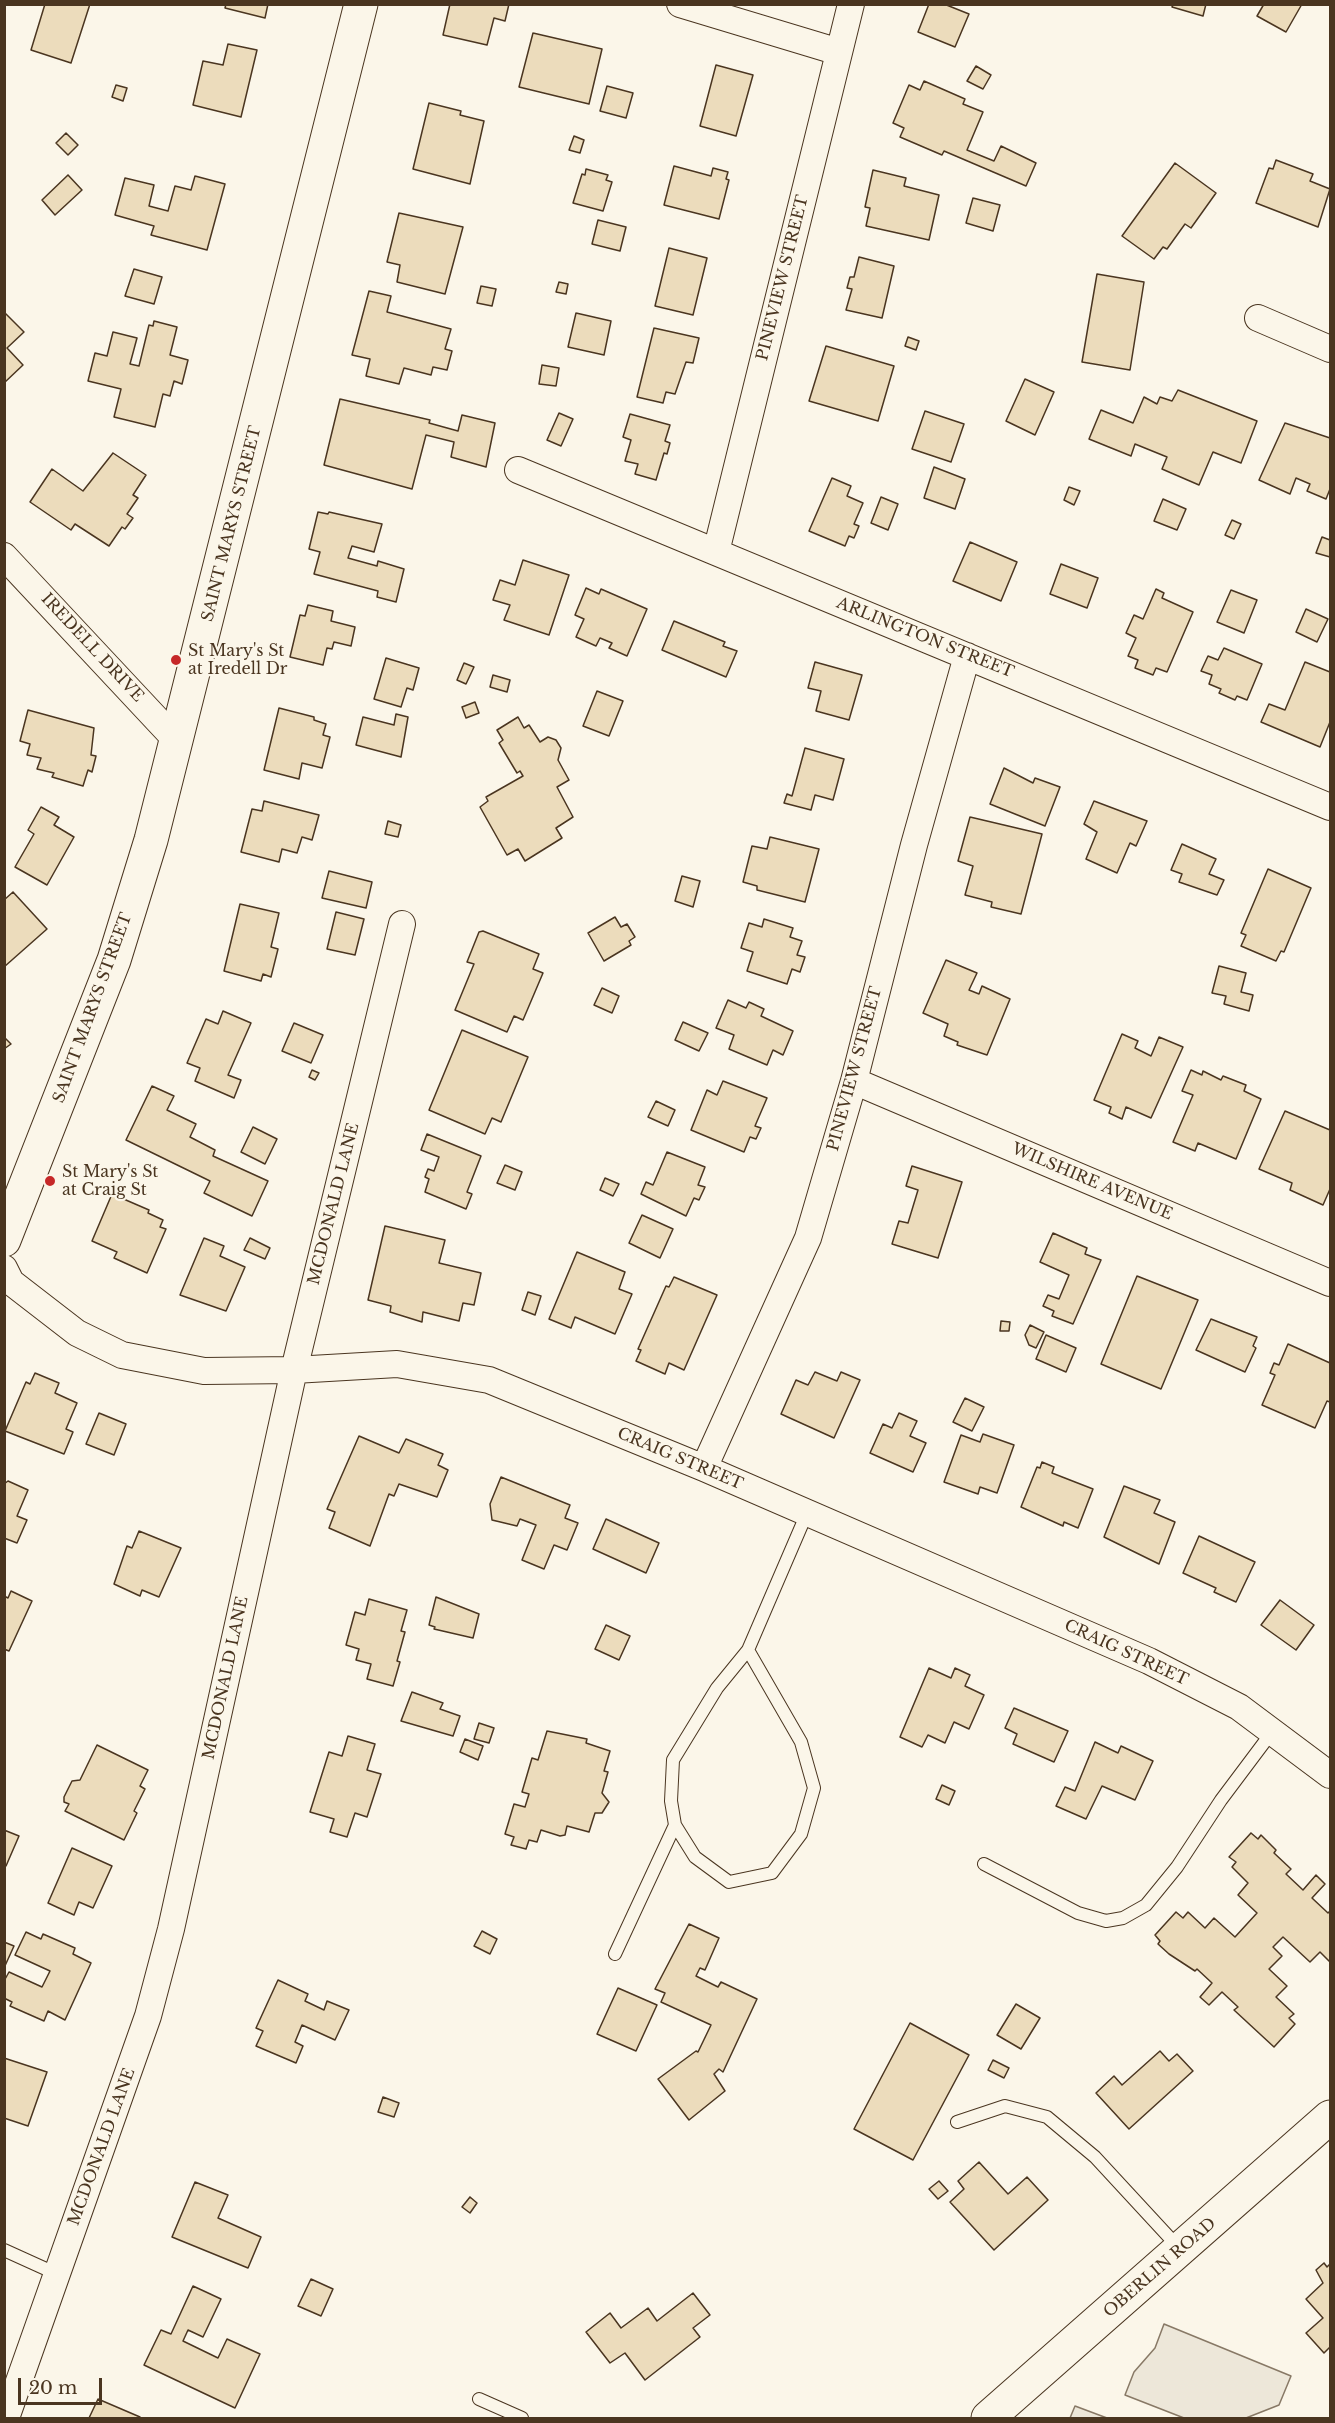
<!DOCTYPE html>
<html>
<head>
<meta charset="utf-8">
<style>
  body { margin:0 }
  #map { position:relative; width:1335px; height:2423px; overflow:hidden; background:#fbf6e9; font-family:"Libre Baskerville",serif }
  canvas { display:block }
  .frame { position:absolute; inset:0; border:6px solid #4a3520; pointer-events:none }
  .scale { position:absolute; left:18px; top:2378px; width:84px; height:27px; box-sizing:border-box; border:3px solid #4a3520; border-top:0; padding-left:8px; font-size:18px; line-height:21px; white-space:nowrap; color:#4a3520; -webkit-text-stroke:4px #fbf6e9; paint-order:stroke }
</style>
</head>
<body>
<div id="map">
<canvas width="1335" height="2423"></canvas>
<div class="frame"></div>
<div class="scale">20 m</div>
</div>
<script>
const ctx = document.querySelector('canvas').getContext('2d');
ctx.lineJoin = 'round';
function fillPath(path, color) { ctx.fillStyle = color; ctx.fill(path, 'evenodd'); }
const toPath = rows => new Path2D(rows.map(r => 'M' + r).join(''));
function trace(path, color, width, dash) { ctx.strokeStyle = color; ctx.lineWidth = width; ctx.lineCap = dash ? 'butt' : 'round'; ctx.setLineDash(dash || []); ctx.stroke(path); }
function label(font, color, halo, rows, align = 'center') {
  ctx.font = font + ' "Libre Baskerville",serif'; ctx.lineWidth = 4.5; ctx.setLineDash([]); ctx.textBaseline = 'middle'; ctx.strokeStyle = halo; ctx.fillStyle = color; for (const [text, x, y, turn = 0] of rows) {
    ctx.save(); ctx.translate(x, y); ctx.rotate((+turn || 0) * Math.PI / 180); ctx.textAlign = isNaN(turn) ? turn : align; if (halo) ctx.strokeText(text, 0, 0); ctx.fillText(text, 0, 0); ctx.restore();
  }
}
const parking = toPath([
  [1164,2324,1291,2376,1279,2405,1246,2418,1184,2418,1125,2395,1134,2372,1155,2348,1164,2324],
  [1075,2406,1107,2418,1070,2418,1075,2406]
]);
const building = toPath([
  [45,4,90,4,71,63,31,50,45,4],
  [226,4,268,4,265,18,225,8,226,4],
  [450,4,509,4,505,21,494,18,487,45,443,35,450,4],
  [929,4,944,4,969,14,955,47,918,32,929,4],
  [1173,4,1206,4,1203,16,1172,7,1173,4],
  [1264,4,1302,4,1286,32,1257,16,1264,4],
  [533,33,602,49,589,104,519,87,533,33],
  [228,44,257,50,241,117,193,105,203,61,223,65,228,44],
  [716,65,753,75,736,136,700,126,716,65],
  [976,66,991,75,983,89,967,81,976,66],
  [924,81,965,99,963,104,983,112,967,150,994,161,1001,146,1036,163,1026,186,944,151,942,155,900,137,904,128,893,123,909,85,920,90,924,81],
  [116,85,127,88,123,101,112,97,116,85],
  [607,86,633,93,626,118,600,111,607,86],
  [429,103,461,111,460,115,484,121,470,184,413,169,429,103],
  [66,133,78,145,68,155,56,143,66,133],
  [574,136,584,140,580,153,569,150,574,136],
  [1276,160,1313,174,1310,181,1330,189,1318,227,1256,203,1269,168,1273,169,1276,160],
  [1175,163,1216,193,1191,228,1185,224,1167,249,1163,247,1154,259,1122,236,1175,163],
  [674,166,711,176,713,168,728,172,726,179,729,180,719,219,664,205,674,166],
  [586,169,608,175,606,180,612,182,603,211,573,203,582,174,585,175,586,169],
  [873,170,906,178,904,186,939,195,929,240,866,226,870,208,865,207,873,170],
  [68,175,82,190,55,215,42,200,68,175],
  [195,176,225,184,207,250,151,235,154,226,115,215,125,178,154,185,149,206,168,211,175,186,191,190,195,176],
  [973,198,1000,205,993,231,966,223,973,198],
  [399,213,463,227,445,294,397,282,400,265,387,262,399,213],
  [598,220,626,227,620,251,592,244,598,220],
  [669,248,707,258,693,315,655,306,669,248],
  [859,257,894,266,882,318,846,310,852,289,847,288,850,277,854,277,859,257],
  [134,269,162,277,154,304,125,296,134,269],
  [1097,274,1144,282,1130,370,1082,362,1097,274],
  [559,282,568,284,566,294,556,292,559,282],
  [481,286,496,289,492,306,477,303,481,286],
  [369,291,391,296,387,312,451,329,445,349,452,351,447,370,433,367,431,375,404,368,399,384,366,376,370,359,352,355,369,291],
  [4,312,24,332,7,348,23,365,4,383,4,312],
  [576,313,611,321,604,355,568,347,576,313],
  [154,321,177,327,170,355,188,360,182,384,174,381,170,396,163,394,155,427,114,417,121,389,88,381,95,353,107,356,113,332,137,338,130,364,139,366,149,325,153,326,154,321],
  [654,328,699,338,693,363,686,362,675,394,666,392,663,403,637,397,654,328],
  [908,337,919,341,916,350,905,346,908,337],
  [826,346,894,366,878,421,809,401,826,346],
  [542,365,559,368,556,386,539,384,542,365],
  [1025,379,1054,392,1035,435,1006,421,1025,379],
  [1178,390,1257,421,1241,463,1213,452,1199,485,1162,469,1167,457,1135,444,1131,456,1089,439,1101,410,1133,423,1144,397,1157,404,1160,397,1172,401,1178,390],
  [340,399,430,420,429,423,458,431,462,415,495,423,486,467,451,457,454,442,426,435,412,489,324,465,340,399],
  [925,411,964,424,951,462,912,449,925,411],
  [559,413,573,419,561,446,547,440,559,413],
  [630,414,670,425,665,441,670,443,667,454,664,453,656,480,635,474,638,464,625,461,631,440,623,437,630,414],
  [1285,423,1330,438,1330,489,1326,499,1307,491,1310,484,1296,478,1290,494,1259,480,1285,423],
  [113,453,146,475,133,495,138,498,127,514,133,518,125,529,122,527,109,546,75,524,71,530,30,502,52,469,83,491,113,453],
  [934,467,965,479,955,509,924,498,934,467],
  [832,478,851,486,847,496,863,503,854,524,859,526,854,538,849,536,845,546,809,531,832,478],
  [1069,487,1080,491,1074,505,1064,500,1069,487],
  [881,497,898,504,888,530,871,523,881,497],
  [1163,499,1186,509,1177,530,1154,521,1163,499],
  [318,512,328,514,329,512,382,524,374,552,352,546,348,558,377,566,378,561,404,569,396,602,377,597,378,591,314,574,320,552,309,549,318,512],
  [1232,520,1241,524,1234,539,1225,535,1232,520],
  [1322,537,1330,540,1330,557,1316,553,1322,537],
  [970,542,1017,562,1001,601,953,581,970,542],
  [523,560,569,575,549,635,504,620,510,605,493,600,500,580,515,585,523,560],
  [1061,564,1098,578,1087,608,1050,594,1061,564],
  [586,588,599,594,601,589,647,609,627,656,609,648,612,643,600,638,596,646,576,637,584,619,575,615,586,588],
  [1156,589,1164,593,1162,598,1193,612,1167,672,1156,668,1153,675,1135,668,1138,660,1128,656,1136,638,1126,633,1134,615,1143,619,1156,589],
  [1231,590,1257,600,1244,633,1217,622,1231,590],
  [308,605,333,611,331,621,355,627,351,646,334,642,332,649,327,648,323,665,290,657,300,615,305,616,308,605],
  [1306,609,1328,619,1317,642,1296,632,1306,609],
  [674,621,725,642,723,646,737,651,726,677,662,650,674,621],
  [1224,648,1262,664,1247,700,1237,696,1235,700,1219,693,1221,689,1209,684,1212,675,1201,671,1208,656,1218,660,1224,648],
  [386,658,419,668,413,690,407,688,401,707,374,699,386,658],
  [815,662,862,675,849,720,816,711,821,691,808,688,815,662],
  [1305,662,1330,672,1330,722,1320,747,1261,722,1269,704,1285,710,1305,662],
  [464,663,474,667,466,684,457,680,464,663],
  [493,675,510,680,507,692,490,687,493,675],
  [597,691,623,701,609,736,583,726,597,691],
  [475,702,479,713,466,718,462,707,475,702],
  [279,708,314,717,314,720,326,724,323,735,330,737,322,768,302,763,299,779,264,770,279,708],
  [28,710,94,728,91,755,96,756,92,772,88,770,83,786,52,777,54,773,37,769,41,758,27,755,30,744,20,741,28,710],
  [396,714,408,717,401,757,356,745,363,717,394,725,396,714],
  [518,717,524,728,529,725,540,742,548,737,556,740,561,748,558,760,569,780,557,787,573,817,556,828,562,838,525,861,518,849,507,855,480,807,488,801,486,797,523,776,520,771,517,773,499,743,503,740,497,730,518,717],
  [805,748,844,759,833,800,815,795,811,810,784,803,787,794,792,796,805,748],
  [1004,768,1033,783,1035,778,1060,787,1045,826,990,804,1004,768],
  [264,801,319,815,312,840,302,837,297,853,282,849,279,862,241,852,252,809,262,811,264,801],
  [1094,801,1147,821,1136,846,1130,843,1117,873,1086,859,1097,832,1084,824,1094,801],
  [41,807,59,817,54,825,74,837,47,885,15,867,34,834,28,830,41,807],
  [970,817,1042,834,1021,914,991,907,992,902,965,895,973,866,958,861,970,817],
  [388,821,401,825,398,837,385,834,388,821],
  [770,837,819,849,805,902,757,890,757,886,743,882,752,846,767,849,770,837],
  [1182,844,1216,859,1209,874,1224,880,1217,895,1179,882,1182,874,1171,870,1182,844],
  [1268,869,1311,888,1284,952,1281,951,1276,961,1241,946,1246,935,1241,933,1268,869],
  [329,871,372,882,366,908,322,898,329,871],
  [682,876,700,881,693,907,675,901,682,876],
  [13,892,47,929,4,967,4,900,13,892],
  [240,904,279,913,271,947,278,949,271,977,263,974,261,981,224,971,240,904],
  [336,912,364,919,355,955,327,949,336,912],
  [615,917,621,927,627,924,635,937,629,941,631,945,604,961,588,933,615,917],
  [764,919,793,928,790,937,802,941,797,955,805,957,800,972,792,969,787,984,747,971,753,952,741,948,749,923,762,927,764,919],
  [483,931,539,954,533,969,543,973,523,1020,514,1016,507,1032,455,1010,474,964,467,962,479,932,483,931],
  [946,960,977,973,969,990,979,994,982,986,1010,999,987,1055,957,1045,958,1042,944,1036,948,1024,923,1013,946,960],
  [1219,966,1246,973,1241,992,1253,995,1249,1011,1224,1004,1226,996,1212,993,1219,966],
  [602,988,619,996,612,1013,594,1005,602,988],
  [728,1000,746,1008,749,1002,764,1009,761,1016,793,1031,783,1055,773,1050,767,1065,729,1049,734,1035,716,1028,728,1000],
  [223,1011,251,1023,228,1075,241,1080,234,1098,195,1081,200,1068,187,1063,206,1019,218,1024,223,1011],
  [683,1022,708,1033,699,1051,675,1040,683,1022],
  [294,1023,323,1035,311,1063,282,1051,294,1023],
  [462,1030,528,1057,501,1122,492,1118,485,1134,429,1110,462,1030],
  [1122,1034,1138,1041,1135,1048,1151,1056,1159,1037,1183,1047,1151,1118,1126,1107,1122,1119,1109,1113,1111,1107,1094,1100,1122,1034],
  [4,1037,11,1044,4,1049,4,1037],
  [312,1070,319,1073,315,1080,309,1077,312,1070],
  [1191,1070,1202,1075,1203,1071,1221,1080,1223,1076,1246,1085,1244,1091,1261,1099,1236,1159,1198,1143,1195,1151,1173,1142,1193,1095,1182,1091,1191,1070],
  [723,1081,767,1098,755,1126,761,1128,756,1139,750,1137,744,1152,691,1130,707,1090,717,1095,723,1081],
  [152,1086,174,1096,167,1110,196,1124,190,1137,215,1150,213,1156,268,1181,252,1216,204,1193,210,1181,126,1140,152,1086],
  [656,1101,675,1110,668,1126,648,1117,656,1101],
  [1285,1111,1330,1130,1330,1189,1323,1205,1290,1190,1292,1183,1259,1169,1285,1111],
  [253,1127,277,1139,265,1164,241,1152,253,1127],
  [427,1134,481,1156,467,1192,472,1194,466,1209,425,1192,429,1179,425,1177,428,1169,434,1171,439,1157,421,1150,427,1134],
  [667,1152,705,1167,698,1185,705,1187,699,1200,694,1198,686,1216,641,1194,646,1182,653,1185,667,1152],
  [505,1165,522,1172,515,1190,497,1183,505,1165],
  [912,1166,962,1182,938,1258,892,1244,899,1221,908,1223,918,1190,906,1186,912,1166],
  [605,1178,619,1184,613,1196,600,1190,605,1178],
  [112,1194,149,1210,148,1213,163,1220,160,1227,166,1229,147,1273,114,1258,117,1252,92,1241,112,1194],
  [642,1215,673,1229,660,1258,629,1243,642,1215],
  [385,1226,445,1240,439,1263,481,1273,474,1305,463,1303,459,1321,423,1312,422,1322,390,1312,391,1306,368,1300,385,1226],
  [1053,1233,1087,1248,1085,1254,1101,1260,1073,1324,1052,1316,1054,1311,1043,1306,1048,1295,1059,1299,1069,1275,1040,1262,1053,1233],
  [204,1238,224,1246,220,1256,245,1267,226,1311,180,1295,204,1238],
  [250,1238,270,1248,265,1259,244,1250,250,1238],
  [577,1252,625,1272,619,1289,632,1294,615,1334,575,1317,571,1328,549,1319,577,1252],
  [1137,1276,1198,1300,1161,1389,1101,1364,1137,1276],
  [674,1277,717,1295,684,1370,669,1363,665,1374,636,1361,641,1350,638,1349,666,1286,669,1287,674,1277],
  [528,1292,541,1296,535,1315,522,1310,528,1292],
  [1211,1319,1257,1337,1253,1346,1256,1348,1245,1372,1196,1350,1211,1319],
  [1001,1321,1010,1322,1009,1331,1000,1331,1001,1321],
  [1030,1325,1044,1332,1036,1348,1029,1345,1025,1335,1030,1325],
  [1046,1335,1076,1348,1066,1372,1036,1359,1046,1335],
  [1288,1344,1330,1363,1330,1402,1327,1401,1315,1428,1262,1405,1275,1375,1270,1373,1274,1363,1279,1365,1288,1344],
  [815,1372,837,1381,841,1372,860,1380,834,1438,781,1414,796,1380,808,1385,815,1372],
  [35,1373,59,1383,55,1393,77,1403,66,1429,73,1432,64,1454,5,1431,26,1382,30,1384,35,1373],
  [965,1398,984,1407,972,1431,953,1422,965,1398],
  [99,1413,126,1424,114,1455,86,1444,99,1413],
  [899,1413,917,1421,910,1436,926,1443,913,1472,870,1453,883,1424,892,1428,899,1413],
  [983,1434,1014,1445,997,1493,980,1487,978,1494,944,1482,961,1435,980,1442,983,1434],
  [359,1436,399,1453,406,1439,443,1454,438,1465,448,1470,437,1497,399,1484,394,1496,389,1494,370,1546,329,1528,335,1512,327,1509,359,1436],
  [1042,1462,1054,1467,1052,1473,1093,1489,1078,1528,1064,1522,1063,1526,1021,1507,1037,1467,1040,1468,1042,1462],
  [501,1477,570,1505,565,1518,578,1523,567,1550,554,1545,544,1569,522,1560,536,1525,520,1519,517,1526,492,1520,490,1504,501,1477],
  [8,1481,28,1490,17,1516,27,1520,17,1543,4,1538,4,1484,8,1481],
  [1124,1486,1160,1500,1154,1513,1175,1522,1159,1564,1104,1537,1124,1486],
  [606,1519,659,1543,646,1573,593,1549,606,1519],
  [139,1531,181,1548,159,1597,142,1590,140,1596,114,1584,127,1546,132,1548,139,1531],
  [1199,1536,1255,1562,1236,1602,1214,1592,1216,1588,1183,1573,1199,1536],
  [11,1591,32,1601,9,1651,4,1649,4,1596,8,1598,11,1591],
  [436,1597,479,1614,473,1638,434,1629,435,1627,429,1625,436,1597],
  [369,1599,407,1610,401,1631,405,1632,397,1661,400,1662,393,1686,367,1679,371,1664,356,1660,359,1649,346,1645,355,1612,365,1615,369,1599],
  [1280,1600,1314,1625,1296,1650,1261,1625,1280,1600],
  [606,1625,630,1636,619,1660,595,1649,606,1625],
  [929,1668,951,1678,955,1668,970,1675,965,1686,984,1695,969,1729,954,1722,945,1743,928,1735,922,1747,900,1737,929,1668],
  [412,1692,443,1703,440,1709,460,1716,453,1736,401,1721,412,1692],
  [1014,1708,1068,1731,1054,1762,1013,1744,1017,1734,1005,1728,1014,1708],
  [479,1723,494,1728,489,1743,474,1739,479,1723],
  [547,1731,587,1739,586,1743,610,1751,604,1771,608,1772,602,1793,609,1802,602,1813,595,1813,589,1832,567,1826,565,1835,560,1836,541,1830,537,1842,529,1840,526,1849,511,1845,514,1837,505,1834,514,1804,525,1807,529,1794,522,1792,532,1758,538,1760,547,1731],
  [348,1736,375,1744,367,1770,381,1774,367,1817,355,1813,347,1837,330,1832,334,1819,310,1812,329,1752,342,1756,348,1736],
  [465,1739,483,1746,478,1760,460,1752,465,1739],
  [1095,1742,1118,1753,1121,1746,1153,1761,1135,1800,1102,1786,1086,1819,1056,1806,1065,1787,1075,1791,1095,1742],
  [97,1745,148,1770,140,1786,145,1789,134,1811,137,1813,124,1840,65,1811,69,1804,64,1802,64,1797,72,1781,80,1780,97,1745],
  [942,1785,955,1791,949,1805,936,1799,942,1785],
  [4,1830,19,1836,6,1866,4,1865,4,1830],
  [1251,1833,1258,1839,1261,1835,1276,1850,1274,1853,1291,1869,1286,1874,1303,1890,1316,1875,1325,1884,1312,1898,1328,1913,1330,1911,1330,1962,1320,1952,1310,1962,1283,1937,1273,1947,1282,1956,1269,1969,1287,1986,1276,1997,1294,2014,1289,2018,1295,2024,1274,2047,1234,2010,1238,2007,1222,1992,1209,2005,1200,1997,1212,1983,1197,1969,1195,1971,1169,1954,1158,1944,1160,1941,1155,1935,1176,1912,1183,1918,1188,1912,1205,1928,1214,1918,1235,1937,1257,1913,1238,1895,1248,1883,1232,1867,1236,1862,1229,1857,1251,1833],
  [72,1848,112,1866,93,1908,79,1902,74,1915,48,1903,72,1848],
  [689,1924,719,1938,705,1970,700,1968,696,1976,718,1987,721,1982,757,1999,723,2072,719,2069,714,2074,725,2091,689,2120,658,2079,696,2051,698,2052,711,2025,661,2002,665,1993,655,1989,689,1924],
  [482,1931,497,1939,490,1954,474,1946,482,1931],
  [26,1932,41,1939,43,1934,75,1948,73,1954,91,1963,65,2020,48,2011,44,2021,10,2006,12,2002,4,1998,4,1981,9,1972,42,1987,50,1971,15,1955,26,1932],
  [4,1942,14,1946,4,1968,4,1942],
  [278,1980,308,1994,305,2001,324,2010,327,2001,349,2010,335,2040,302,2025,295,2042,303,2046,296,2063,256,2046,263,2031,256,2028,278,1980],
  [618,1988,657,2005,636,2051,597,2034,618,1988],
  [1016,2004,1040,2018,1021,2049,997,2035,1016,2004],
  [910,2023,969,2055,913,2160,854,2129,910,2023],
  [1160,2051,1169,2061,1177,2054,1193,2071,1129,2129,1096,2093,1114,2076,1122,2085,1160,2051],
  [4,2058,47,2072,28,2126,4,2118,4,2058],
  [993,2060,1009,2068,1004,2078,988,2070,993,2060],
  [383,2097,399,2103,394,2117,378,2112,383,2097],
  [979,2162,1008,2194,1027,2177,1048,2200,994,2250,950,2202,964,2189,958,2181,979,2162],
  [939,2181,948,2191,938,2199,929,2189,939,2181],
  [195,2182,228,2195,218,2218,261,2237,248,2268,172,2237,195,2182],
  [470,2197,477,2203,470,2213,462,2207,470,2197],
  [1324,2263,1327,2267,1330,2264,1330,2347,1324,2353,1306,2333,1323,2318,1306,2299,1323,2283,1316,2270,1324,2263],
  [311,2279,333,2289,321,2316,298,2306,311,2279],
  [193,2286,221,2299,203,2337,188,2330,183,2341,218,2358,227,2339,260,2354,235,2408,144,2365,161,2330,171,2334,193,2286],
  [693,2293,710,2315,693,2328,700,2337,645,2380,625,2353,610,2363,586,2332,610,2313,621,2328,648,2308,657,2321,693,2293],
  [98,2399,140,2417,139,2418,89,2418,98,2399]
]);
const service = toPath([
  [675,1825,695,1857,729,1882,772,1873,801,1834,814,1788,801,1742,748,1650],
  [984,1864,1078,1913,1106,1921,1123,1918,1146,1905,1177,1867,1221,1800,1272,1732],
  [615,1954,675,1825,671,1801,673,1760,717,1688,748,1650,807,1513],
  [957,2122,1005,2106,1047,2117,1095,2157,1180,2249],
  [4,2250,57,2274],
  [479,2399,522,2418]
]);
const minor = toPath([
  [680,4,839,52],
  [1258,318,1330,349],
  [518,470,1330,807],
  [716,552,851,4],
  [4,556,178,742],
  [854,1081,1330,1283],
  [4,1268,11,1282,77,1333,122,1355,204,1371,294,1370,397,1364,489,1380,704,1468,1149,1661,1239,1707,1330,1775],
  [704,1468,808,1238,854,1081,914,845,967,656],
  [6,2418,148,2016,171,1929,294,1370,402,924]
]);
const secondary = toPath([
  [4,1240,114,960,151,840,361,4],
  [988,2418,1330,2117]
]);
const markers = [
  [176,660,6,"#c62828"],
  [50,1181,6,"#c62828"]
];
const streetNames = [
  ["PINEVIEW STREET",783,278,-76],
  ["SAINT MARYS STREET",232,524,-76],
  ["ARLINGTON STREET",925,638,22],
  ["IREDELL DRIVE",92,648,47],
  ["SAINT MARYS STREET",93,1008,-70],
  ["PINEVIEW STREET",855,1069,-75],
  ["WILSHIRE AVENUE",1092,1182,23],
  ["MCDONALD LANE",334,1204,-76],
  ["CRAIG STREET",680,1459,23],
  ["CRAIG STREET",1126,1653,25],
  ["MCDONALD LANE",226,1678,-78],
  ["MCDONALD LANE",102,2147,-70],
  ["OBERLIN ROAD",1160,2268,-41]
];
const poiNames = [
  ["St Mary's St",188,651],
  ["at Iredell Dr",188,669],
  ["St Mary's St",62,1172],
  ["at Craig St",62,1190]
];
fillPath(parking, '#ede7d9');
trace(parking, '#887966', 1.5);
fillPath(building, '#ecdcbc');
trace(building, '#4a3520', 1.5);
trace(service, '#4a3520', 14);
trace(minor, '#4a3520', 28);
trace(secondary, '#4a3520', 35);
trace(service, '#fbf6e9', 12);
trace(minor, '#fbf6e9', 26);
trace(secondary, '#fbf6e9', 33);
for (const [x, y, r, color] of markers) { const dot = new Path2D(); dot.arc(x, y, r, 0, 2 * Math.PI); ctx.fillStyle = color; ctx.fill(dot); trace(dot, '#fbf6e9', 2); }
label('16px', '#4a3520', '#fbf6e9', streetNames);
label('16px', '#4a3520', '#fbf6e9', poiNames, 'left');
</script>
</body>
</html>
